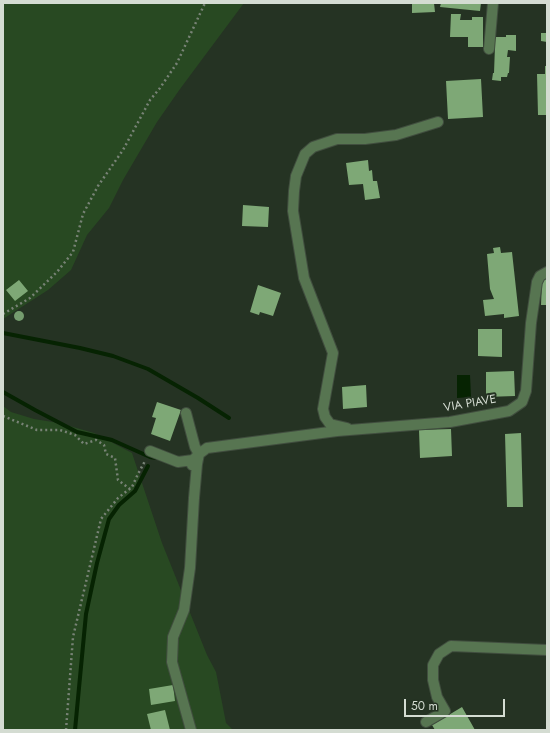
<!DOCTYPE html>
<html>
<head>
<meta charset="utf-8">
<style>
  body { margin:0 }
  #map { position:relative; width:550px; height:733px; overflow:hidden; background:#253323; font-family:Jost,sans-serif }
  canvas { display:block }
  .frame { position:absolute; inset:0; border:4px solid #d4dcd2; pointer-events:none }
  .scale { position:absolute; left:404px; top:699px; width:101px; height:18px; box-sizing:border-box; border:2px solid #d4dcd2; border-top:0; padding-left:5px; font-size:12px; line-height:14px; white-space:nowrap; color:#d4dcd2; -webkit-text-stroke:3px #253323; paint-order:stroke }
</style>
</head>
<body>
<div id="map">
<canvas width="550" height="733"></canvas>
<div class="frame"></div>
<div class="scale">50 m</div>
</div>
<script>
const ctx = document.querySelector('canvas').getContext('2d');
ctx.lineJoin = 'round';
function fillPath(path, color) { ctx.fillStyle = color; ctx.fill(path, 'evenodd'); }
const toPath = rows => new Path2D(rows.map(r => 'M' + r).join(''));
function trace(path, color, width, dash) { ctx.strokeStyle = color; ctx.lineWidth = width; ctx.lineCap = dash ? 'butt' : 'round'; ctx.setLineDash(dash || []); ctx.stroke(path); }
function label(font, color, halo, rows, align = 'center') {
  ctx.font = font + ' Jost,sans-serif'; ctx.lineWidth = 4; ctx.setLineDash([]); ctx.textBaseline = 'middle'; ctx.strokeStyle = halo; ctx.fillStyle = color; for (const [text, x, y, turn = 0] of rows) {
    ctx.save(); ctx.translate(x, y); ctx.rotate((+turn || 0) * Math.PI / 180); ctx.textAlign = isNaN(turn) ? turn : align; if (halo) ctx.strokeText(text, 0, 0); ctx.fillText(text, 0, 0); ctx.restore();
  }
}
const green = toPath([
  [3,3,244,3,180,89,157,122,123,180,109,208,87,235,71,270,48,290,3,319],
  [3,406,11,412,34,419,59,423,94,433,132,453,162,543,207,655,216,672,226,723,233,730,3,730]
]);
const water = toPath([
  [457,375,470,375,471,397,457,398]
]);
const stream = toPath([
  [3,333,80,348,113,356,148,369,198,398,229,418],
  [3,392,35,410,77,432,112,440,150,457,156,458],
  [75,730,86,614,97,563,109,519,119,505,135,491,148,466]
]);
const building = toPath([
  [412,3,434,3,435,12,412,13],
  [441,3,481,3,480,11,440,7],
  [451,14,461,14,460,20,472,20,472,17,483,17,483,47,468,47,468,37,450,37],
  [541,33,547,33,547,42,541,41],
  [506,35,516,35,516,51,508,50,507,57,510,57,509,73,508,73,507,77,501,77,501,81,492,80,493,73,494,73,495,46,493,46,493,37,506,37],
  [545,66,547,66,547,115,538,115,537,74,545,74],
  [481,79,483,117,448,119,446,81],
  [368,160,369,171,372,170,373,181,377,181,380,198,365,200,363,184,349,185,346,163],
  [243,205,269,207,268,227,242,226],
  [500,247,501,253,512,252,519,316,504,318,504,314,485,316,483,300,494,299,490,289,487,254,494,253,493,248],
  [547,276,547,305,541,305,542,281],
  [19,280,28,291,15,301,6,290],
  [258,285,281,293,273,316,260,312,259,315,250,312],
  [478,329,502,329,502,357,478,356],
  [514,371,515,396,486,397,486,372],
  [366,385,367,407,343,409,342,387],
  [157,402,181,410,170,441,151,434,156,418,152,417],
  [451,429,452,456,420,458,419,430],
  [521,433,523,507,507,507,505,434],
  [173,685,175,701,151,705,149,689],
  [462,707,475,730,435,730,432,725],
  [165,710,170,730,151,730,147,714]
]);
const path = toPath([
  [3,314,30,298,57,272,73,252,83,214,98,186,123,150,150,100,160,88,177,63,205,3],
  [3,416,37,430,60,430,75,435,84,444,96,440,104,445,106,454,115,458,118,480,130,489],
  [66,730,73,637,101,519,118,498,132,487,138,474,145,461,146,461]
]);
const minor = toPath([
  [489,49,493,3],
  [347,428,330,424,325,417,323,409,333,353,304,278,293,211,294,191,296,176,305,154,313,147,337,139,365,139,396,135,438,122],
  [150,451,178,462,193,460,199,454,195,447,186,413],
  [192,465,197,464,199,454,207,448,337,431,450,422,509,411,522,402,526,391,531,323,537,282,540,276,547,272],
  [426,722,445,711,437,697,433,680,433,665,439,654,451,646,547,650],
  [191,730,172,662,173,637,184,610,190,568,194,498,197,464]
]);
const trees = [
  [19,316]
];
const streetNames = [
  ["VIA PIAVE",470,404,-10]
];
fillPath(green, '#284922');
fillPath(water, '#062302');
trace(stream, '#062302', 4);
fillPath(building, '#7ea876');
trace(minor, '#414e3f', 12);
trace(path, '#788376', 2.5, [2, 3]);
trace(minor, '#577551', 10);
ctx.fillStyle = '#759d6e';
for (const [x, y] of trees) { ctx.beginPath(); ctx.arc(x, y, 5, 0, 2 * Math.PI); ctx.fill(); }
label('12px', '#d4dcd2', '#253323', streetNames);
</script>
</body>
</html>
